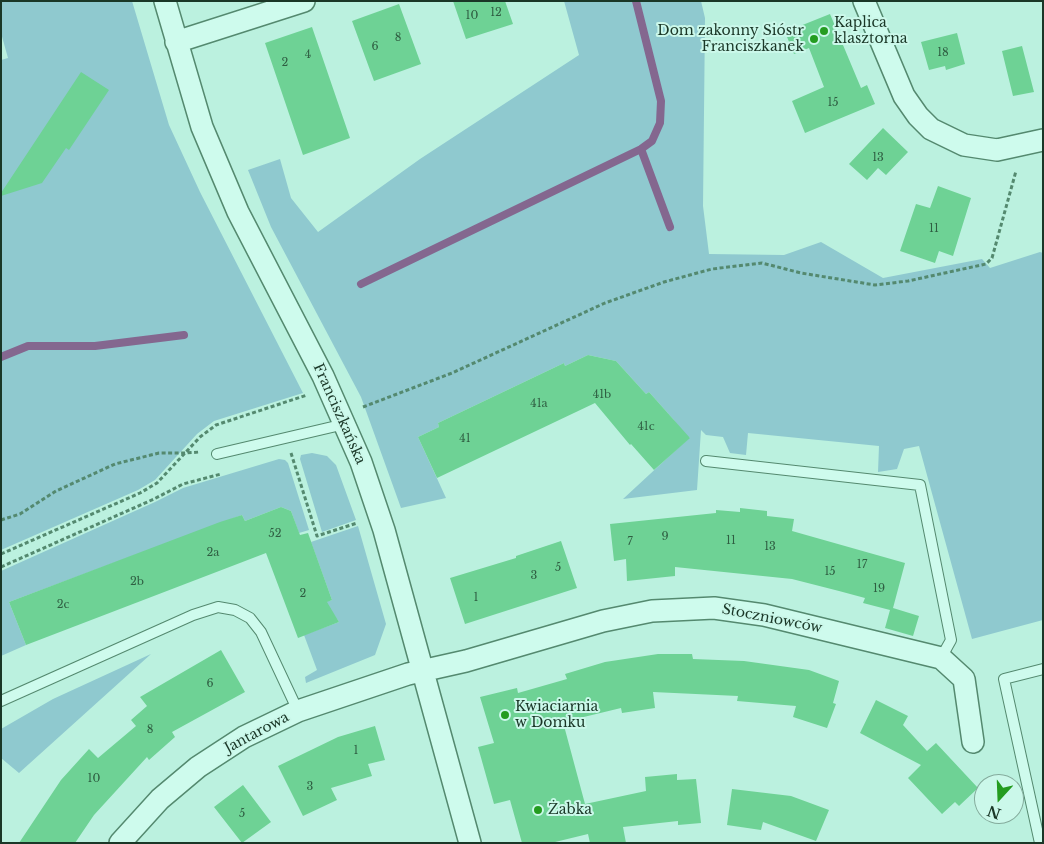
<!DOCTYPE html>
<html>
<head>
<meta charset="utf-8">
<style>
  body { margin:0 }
  #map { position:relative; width:1044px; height:844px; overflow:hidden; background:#bbf1df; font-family:"Libre Baskerville",serif }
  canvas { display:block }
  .frame { position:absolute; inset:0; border:2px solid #1a3727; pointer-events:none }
  .north { position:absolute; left:974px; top:774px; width:50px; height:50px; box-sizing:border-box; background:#cbf8ea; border:1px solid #84ab9c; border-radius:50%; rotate:200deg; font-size:14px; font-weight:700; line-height:20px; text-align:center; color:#1a3727 }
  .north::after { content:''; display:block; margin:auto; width:18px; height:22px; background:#249c20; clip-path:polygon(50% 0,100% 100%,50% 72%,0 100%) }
</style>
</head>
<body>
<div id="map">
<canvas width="1044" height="844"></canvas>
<div class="frame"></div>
<div class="north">N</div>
</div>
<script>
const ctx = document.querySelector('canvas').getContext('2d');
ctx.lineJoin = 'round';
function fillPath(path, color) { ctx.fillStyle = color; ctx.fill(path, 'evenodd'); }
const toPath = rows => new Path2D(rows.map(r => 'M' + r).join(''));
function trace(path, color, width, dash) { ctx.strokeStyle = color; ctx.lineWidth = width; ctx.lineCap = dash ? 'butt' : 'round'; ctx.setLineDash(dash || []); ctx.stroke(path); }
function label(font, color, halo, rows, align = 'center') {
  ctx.font = font + ' "Libre Baskerville",serif'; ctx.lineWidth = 4; ctx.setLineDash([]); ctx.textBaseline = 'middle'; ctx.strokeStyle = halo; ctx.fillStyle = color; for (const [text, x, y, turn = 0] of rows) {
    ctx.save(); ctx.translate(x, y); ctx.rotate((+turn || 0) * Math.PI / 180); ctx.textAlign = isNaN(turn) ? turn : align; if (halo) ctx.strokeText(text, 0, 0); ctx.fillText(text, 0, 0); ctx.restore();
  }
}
const green = toPath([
  [1,1,132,1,169,125,200,192,303,393,214,421,197,434,155,480,138,490,1,550,1,60,8,58,1,33],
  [564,1,701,1,705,18,703,206,709,254,784,255,821,242,883,278,982,259,990,268,1040,252,1043,253,1043,620,972,639,919,446,904,449,897,469,878,472,879,446,748,433,746,455,730,453,723,437,706,435,701,430,697,490,623,499,690,437,687,438,673,419,649,392,646,394,616,361,588,355,565,366,564,363,438,423,439,427,418,437,446,498,401,508,361,397,271,227,248,170,280,159,291,198,318,232,420,159,579,55],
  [312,453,327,456,336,465,356,520,322,532,300,459,301,455],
  [279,459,285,460,288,463,309,530,299,533,291,511,281,507,245,521,242,515,9,602,26,645,1,656,1,571,155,502,183,488],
  [358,526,386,624,375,655,306,683,305,677,317,670,304,635,339,622,325,602,332,600,311,542],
  [151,654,19,773,1,758,1,729,53,699]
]);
const stream = toPath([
  [641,149,670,227],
  [361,284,641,149,652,141,660,123,661,101,636,1],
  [1,357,28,346,95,346,184,335]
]);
const building = toPath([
  [453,1,505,1,513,24,466,39],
  [399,4,421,64,374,81,352,21],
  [830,14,861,88,867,85,875,104,805,133,792,101,824,87,809,48,794,54,785,32],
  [312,27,350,138,303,155,265,43],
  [957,33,965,64,946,70,945,66,929,70,921,42],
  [1022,46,1034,92,1013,96,1002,51],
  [81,72,109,90,69,150,66,148,42,183,1,196,1,193],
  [883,128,908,152,886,175,878,168,867,180,849,164],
  [938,186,971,198,953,256,939,251,935,263,900,251,916,204,930,208],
  [588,355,616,361,646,394,649,392,690,438,654,470,631,444,630,445,595,403,437,478,418,437,439,427,438,423,564,363,565,366],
  [281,507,291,511,300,535,308,533,332,600,327,602,339,622,298,638,266,553,26,645,9,602,220,522,242,515,245,521],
  [740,508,767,511,767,516,794,519,792,531,905,563,893,608,919,616,913,636,885,628,890,610,863,603,865,598,839,591,792,579,675,567,675,576,627,581,626,559,614,561,610,524,716,513,716,510,740,512],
  [561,541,577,588,465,624,450,578,516,558,516,556],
  [221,650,245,692,172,732,175,737,149,760,147,757,94,815,75,843,19,843,61,780,89,749,98,758,136,726,131,720,147,706,140,697],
  [658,654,692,654,693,659,744,661,809,670,839,681,833,703,836,704,827,728,793,717,796,706,737,701,738,696,653,692,655,708,622,713,621,708,563,722,585,804,646,791,645,777,677,774,677,780,696,779,701,823,678,825,678,821,623,827,626,843,590,843,588,834,551,843,522,843,510,800,494,804,478,747,494,743,480,697,517,688,518,693,567,679,565,674,605,662],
  [876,700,908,716,903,725,927,751,936,743,978,788,959,806,955,802,942,814,908,778,921,765,860,733],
  [375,726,385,760,368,764,372,776,331,788,337,800,303,816,278,766,338,737],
  [243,785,271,822,242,843,214,807],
  [732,789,791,796,829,810,816,841,763,822,761,830,727,825]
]);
const path = toPath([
  [363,407,452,373,605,303,664,282,712,269,762,263,801,273,875,285,908,281,986,264,992,258,1016,171],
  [291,453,317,536,357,523],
  [1,520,20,514,56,491,115,464,159,453,185,453,200,452],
  [1,554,140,493,157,483,200,437,216,425,307,395],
  [1,567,154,499,183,484,221,474]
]);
const service = toPath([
  [217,454,345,424],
  [706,461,920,485,951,640,941,658],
  [1,701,193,615,218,607,235,610,250,618,261,632,298,711],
  [1040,843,1004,679,1043,669]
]);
const minor = toPath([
  [165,1,202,127,238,212,323,376,361,462,384,530,470,843],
  [864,1,904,96,918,116,931,129,964,145,997,150,1043,140],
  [176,42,304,1],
  [120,843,160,799,198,767,244,737,298,711,408,674,466,661,603,621,652,611,714,608,764,615,941,658,964,679,973,742]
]);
const markers = [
  [824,31,5,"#249c20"],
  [814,39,5,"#249c20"],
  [505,715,5,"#249c20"],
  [538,810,5,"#249c20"]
];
const numberNames = [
  ["12",496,13],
  ["10",472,16],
  ["8",398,38],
  ["6",375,47],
  ["18",943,53],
  ["4",308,55],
  ["2",285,63],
  ["15",833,103],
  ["13",878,158],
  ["11",934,229],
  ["41b",602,395],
  ["41a",539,404],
  ["41c",646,427],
  ["41",465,439],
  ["52",275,534],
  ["9",665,537],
  ["11",731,541],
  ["7",630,542],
  ["13",770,547],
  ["2a",213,553],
  ["17",862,565],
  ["5",558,568],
  ["15",830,572],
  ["3",534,576],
  ["2b",137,582],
  ["19",879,589],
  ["2",303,594],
  ["1",476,598],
  ["2c",63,605],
  ["6",210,684],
  ["8",150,730],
  ["1",356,751],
  ["10",94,779],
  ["3",310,787],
  ["5",242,814]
];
const poiNames = [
  ["Kaplica",834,23],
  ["klasztorna",834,39],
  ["Dom zakonny Sióstr",804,31,"right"],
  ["Franciszkanek",804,47,"right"],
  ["Kwiaciarnia",515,707],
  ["w Domku",515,723],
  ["Żabka",548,810]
];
const streetNames = [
  ["Franciszkańska",339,414,66],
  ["Stoczniowców",772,619,11],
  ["Jantarowa",257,733,-28]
];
fillPath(green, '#8fc9cf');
trace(stream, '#84678f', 8);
fillPath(building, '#6ed295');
trace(service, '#54896f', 12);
trace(minor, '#54896f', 24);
trace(path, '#54896f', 3, [4, 2.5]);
trace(service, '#cefbed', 10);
trace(minor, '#cefbed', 21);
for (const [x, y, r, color] of markers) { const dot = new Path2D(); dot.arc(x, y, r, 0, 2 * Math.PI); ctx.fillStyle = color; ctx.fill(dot); trace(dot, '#cbf8ea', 2); }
label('11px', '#2f5e42', null, numberNames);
label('14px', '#1a3727', '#cbf8ea', poiNames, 'left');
label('14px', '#1a3727', '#cbf8ea', streetNames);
</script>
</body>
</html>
